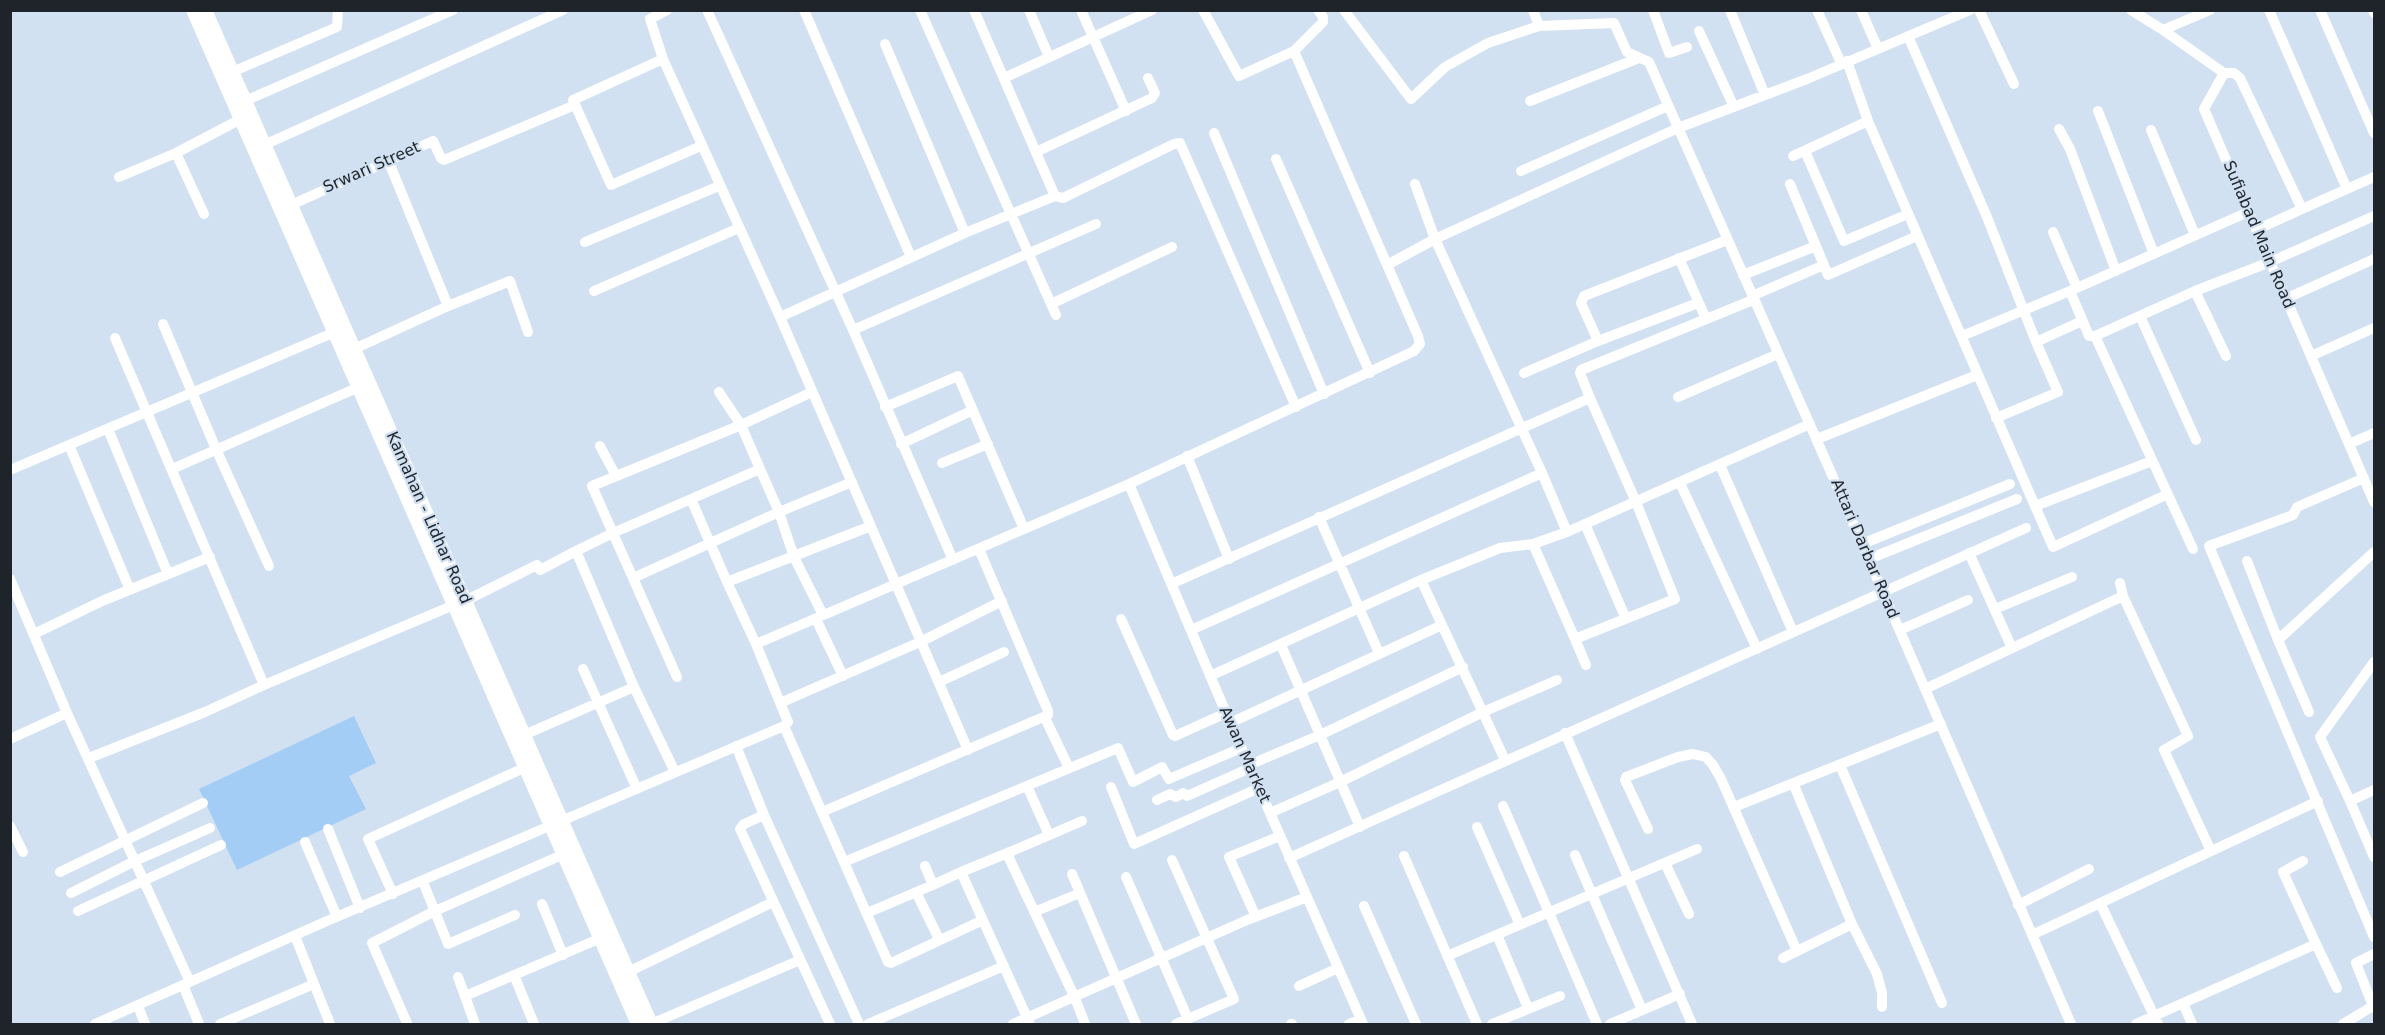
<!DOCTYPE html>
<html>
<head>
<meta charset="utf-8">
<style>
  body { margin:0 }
  #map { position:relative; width:2385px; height:1035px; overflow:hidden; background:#d1e1f1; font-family:"DejaVu Sans",sans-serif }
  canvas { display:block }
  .frame { position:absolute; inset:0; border:12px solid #1e242a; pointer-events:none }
</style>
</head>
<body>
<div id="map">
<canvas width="2385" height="1035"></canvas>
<div class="frame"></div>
</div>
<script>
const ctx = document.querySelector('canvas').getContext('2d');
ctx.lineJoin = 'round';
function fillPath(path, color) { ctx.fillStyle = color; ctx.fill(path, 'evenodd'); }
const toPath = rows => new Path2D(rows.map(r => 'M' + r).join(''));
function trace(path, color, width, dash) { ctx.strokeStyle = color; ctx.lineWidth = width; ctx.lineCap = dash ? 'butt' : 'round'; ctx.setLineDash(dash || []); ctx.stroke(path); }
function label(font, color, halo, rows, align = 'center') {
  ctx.font = font + ' "DejaVu Sans",sans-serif'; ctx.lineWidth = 4.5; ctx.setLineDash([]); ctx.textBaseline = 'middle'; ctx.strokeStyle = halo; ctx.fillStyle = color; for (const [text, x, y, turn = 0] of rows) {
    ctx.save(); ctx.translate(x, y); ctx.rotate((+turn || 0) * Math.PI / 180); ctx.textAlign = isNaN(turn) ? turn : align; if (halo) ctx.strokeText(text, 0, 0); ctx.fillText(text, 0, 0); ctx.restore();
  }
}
const green = toPath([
  [354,716,376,763,349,776,366,809,237,870,199,789]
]);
const minor = toPath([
  [667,10,650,19,663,59,780,317,968,750],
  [707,10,853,330,953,560],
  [804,10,911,257],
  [920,10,1056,315],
  [1029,10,1049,57],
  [1081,10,1126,111],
  [1203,10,1239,76,1294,51,1323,22,1323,17,1318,10],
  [1344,10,1411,99,1445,67,1488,43,1539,26,1614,23,1627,52,1649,62,1822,452,2071,1024],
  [1533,10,1539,26],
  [1653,10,1669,53,1687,47],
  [1730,10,1765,95],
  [1817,10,1841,63],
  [1861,10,1878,49],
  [1979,10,2014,84],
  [2131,10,2163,30,2224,73,2204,109,2374,502],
  [2269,10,2347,189],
  [2320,10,2374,133],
  [2373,10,2374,13],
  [2163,30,2210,10],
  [1699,31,1734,107],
  [1908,36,1987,217,2036,342],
  [663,59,573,100,611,185,701,146],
  [1847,61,1868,121,2035,506,2152,461],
  [232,72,337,27,338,10],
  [2224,73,2234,73,2240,78,2302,209,2256,230],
  [1004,78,1152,10],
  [245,101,453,10],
  [1530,101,1639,58],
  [2098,111,2154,254],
  [2059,129,2070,149,2116,271],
  [2151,130,2195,235],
  [1214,133,1324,394],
  [264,145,563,10],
  [1805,151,1844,241,1908,214],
  [1036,152,1152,98,1155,93,1148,78],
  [1793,156,1868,121],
  [1276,159,1370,373],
  [1521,171,1668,106],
  [119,177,176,153],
  [1415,184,1435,239,1542,473],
  [1790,184,1828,275,1917,236],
  [1055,196,1063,198,1174,144,1180,143,1296,407],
  [291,205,433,141,441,158,444,160,575,105],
  [2302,209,2374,177],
  [204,214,176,153,241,119],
  [2053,232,2077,288],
  [965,233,1055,196,974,10],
  [585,242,719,186],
  [1679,258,1706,319],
  [1387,265,1435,239,1678,128,1807,79,1970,10],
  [1743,275,1816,246],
  [594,291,739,228],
  [1752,296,1824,265],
  [2285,299,2374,259],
  [1051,304,1172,247],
  [448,306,510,281,528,332],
  [2140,316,2196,440],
  [780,317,965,233,885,44],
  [163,324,216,449,269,566],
  [853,330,1096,224],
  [1962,336,2070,291],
  [2095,336,2089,336,2070,291,2248,212],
  [115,338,264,685,454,605],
  [1598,341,1581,303,1584,296,1727,240],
  [354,349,448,306,388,160],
  [2226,356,2195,291,2270,262,2374,216],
  [2311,356,2374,328],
  [1524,373,1598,341,1698,303],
  [812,392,741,425,760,469,779,512,852,482],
  [1678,397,1778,354],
  [885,407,958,376,1024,529],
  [1996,418,2058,392,2036,342,2082,321],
  [108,429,168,574],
  [1817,439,1977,375],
  [901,444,973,410],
  [2349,444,2374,433],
  [69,445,130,590],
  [600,446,616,476],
  [1187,456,1229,559],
  [942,463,988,444],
  [1720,465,1793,632],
  [172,469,359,387],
  [10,470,335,332],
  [2364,478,2297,507,2293,515,2209,546,2374,937],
  [1680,483,1757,649],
  [1129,484,1226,713,1363,1024],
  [691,499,727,582],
  [2035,506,2053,547,2168,494],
  [1319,517,1379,653],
  [1585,524,1626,619],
  [1533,544,1575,639],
  [1862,544,2010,484],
  [2193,549,2095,336,2195,291],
  [576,551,613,533,760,469],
  [1969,553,2012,648],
  [1869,559,2017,499],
  [2247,561,2278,640],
  [633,578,779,512,794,557,823,615],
  [10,579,67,713,190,982],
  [1421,580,1505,760],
  [1171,584,1590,398],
  [2123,596,2188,736,2164,750,2211,851],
  [465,601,537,565,540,570,576,551,634,687,675,772],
  [1995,609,2072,577],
  [816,619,843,676],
  [1121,619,1173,735,1175,736,1226,713],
  [1191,630,1542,473,1567,532],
  [1900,630,1968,600],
  [34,634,102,601,210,557],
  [756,644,727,582,871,526],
  [1281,645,1360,827],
  [2374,662,2320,737,2350,801,2374,790],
  [1586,665,1575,639,1675,599,1636,502,1590,398,1580,373,1581,370,1753,300],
  [583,669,637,789],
  [1210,676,1421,580,1500,548,1533,544,1567,532,1810,424],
  [677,677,592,486,741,425,719,392],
  [939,682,1004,652],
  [1925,689,2123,596,2120,583],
  [780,703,920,642,1002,601],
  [2309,712,2278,640,2374,552],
  [1045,718,1069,768],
  [1230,723,1442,625],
  [784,726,888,962,891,963,983,920],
  [1565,733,1692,1024],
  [524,735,634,687],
  [10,739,67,713],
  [736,746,764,815,744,824,740,829,830,1024],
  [89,758,205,712,264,685],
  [1249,765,1320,735,1463,667],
  [1840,765,1942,1003],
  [1793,783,1852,924,1877,974,1882,993,1882,1007],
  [1027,786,1049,835],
  [1111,787,1134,844,1259,788],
  [1157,800,1170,794,1176,797,1183,793,1187,796,1250,768],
  [2350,801,2374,857],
  [1503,806,1597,1024],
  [1734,807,1941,724],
  [822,812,1048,715,1048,711,979,549],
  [1270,813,1340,782,1483,712,1557,680],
  [764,815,859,1024],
  [1082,821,1010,852,1009,858,1075,998,1085,1024],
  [10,826,23,852],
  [1477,827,1520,925],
  [328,829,360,908],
  [1648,829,1625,780,1626,777,1678,757,1693,754,1706,757,1713,765,1721,779,1797,951],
  [305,842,337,917],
  [1575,855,1642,1010],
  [1404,856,1477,1024],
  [1289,858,2026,528],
  [1172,860,1234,999,1176,1024],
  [2303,861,2283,872,2316,944],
  [844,862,1118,748,1133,782,1162,767,1169,779,1241,748],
  [1665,863,1689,914],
  [925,866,933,885,961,872,1030,1024],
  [60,872,203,803],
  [961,872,1010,852],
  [1072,874,1136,1024],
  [1126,877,1188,1019],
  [423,882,448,944,515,915],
  [916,892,939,939],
  [71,893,135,861,210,828],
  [393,894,368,839,526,767],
  [2100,903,2158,1024],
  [542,904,563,955],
  [2018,905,2089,869],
  [1364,906,1416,1024],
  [78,911,221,845],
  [1034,912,1080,893],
  [867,913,933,885],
  [1256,917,1229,857,1280,836],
  [1497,935,1528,1008],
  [2032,935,2318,801],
  [295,936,330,1024],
  [1447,956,1697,849],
  [1783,958,1852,924],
  [628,972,773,902],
  [514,975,534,1024],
  [458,977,475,1024],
  [183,985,199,1024],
  [1299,986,1338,968],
  [465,996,601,938],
  [2183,1003,2192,1024],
  [138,1006,145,1024],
  [2373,1006,2356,963,2374,954],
  [407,1023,372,943,435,911,564,854],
  [95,1024,327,921,784,726,788,722,756,644,1129,484,1414,351,1420,344,1418,336,1294,51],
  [220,1024,314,984],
  [651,1024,800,960],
  [868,1024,1004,966],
  [1013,1024,1247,920,1307,897],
  [1291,1024,1292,1024],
  [1349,1024,1361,1019],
  [1492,1024,1560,996],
  [1610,1024,1680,994],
  [2136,1024,2316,944,2337,988],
  [2343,1024,2373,1006,2374,1008]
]);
const major = toPath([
  [193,10,638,1024],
  [205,10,651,1024]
]);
const streetNames = [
  ["Srwari Street",372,168,-24],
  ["Sufiabad Main Road",2258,235,67],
  ["Kamahan - Lidhar Road",428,518,66],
  ["Attari Darbar Road",1864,549,67],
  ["Awan Market",1244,755,66]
];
fillPath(green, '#a4cdf6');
trace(minor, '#fff', 10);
trace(major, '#fff', 14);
label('16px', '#1e242a', '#d1e1f1', streetNames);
</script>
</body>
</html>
